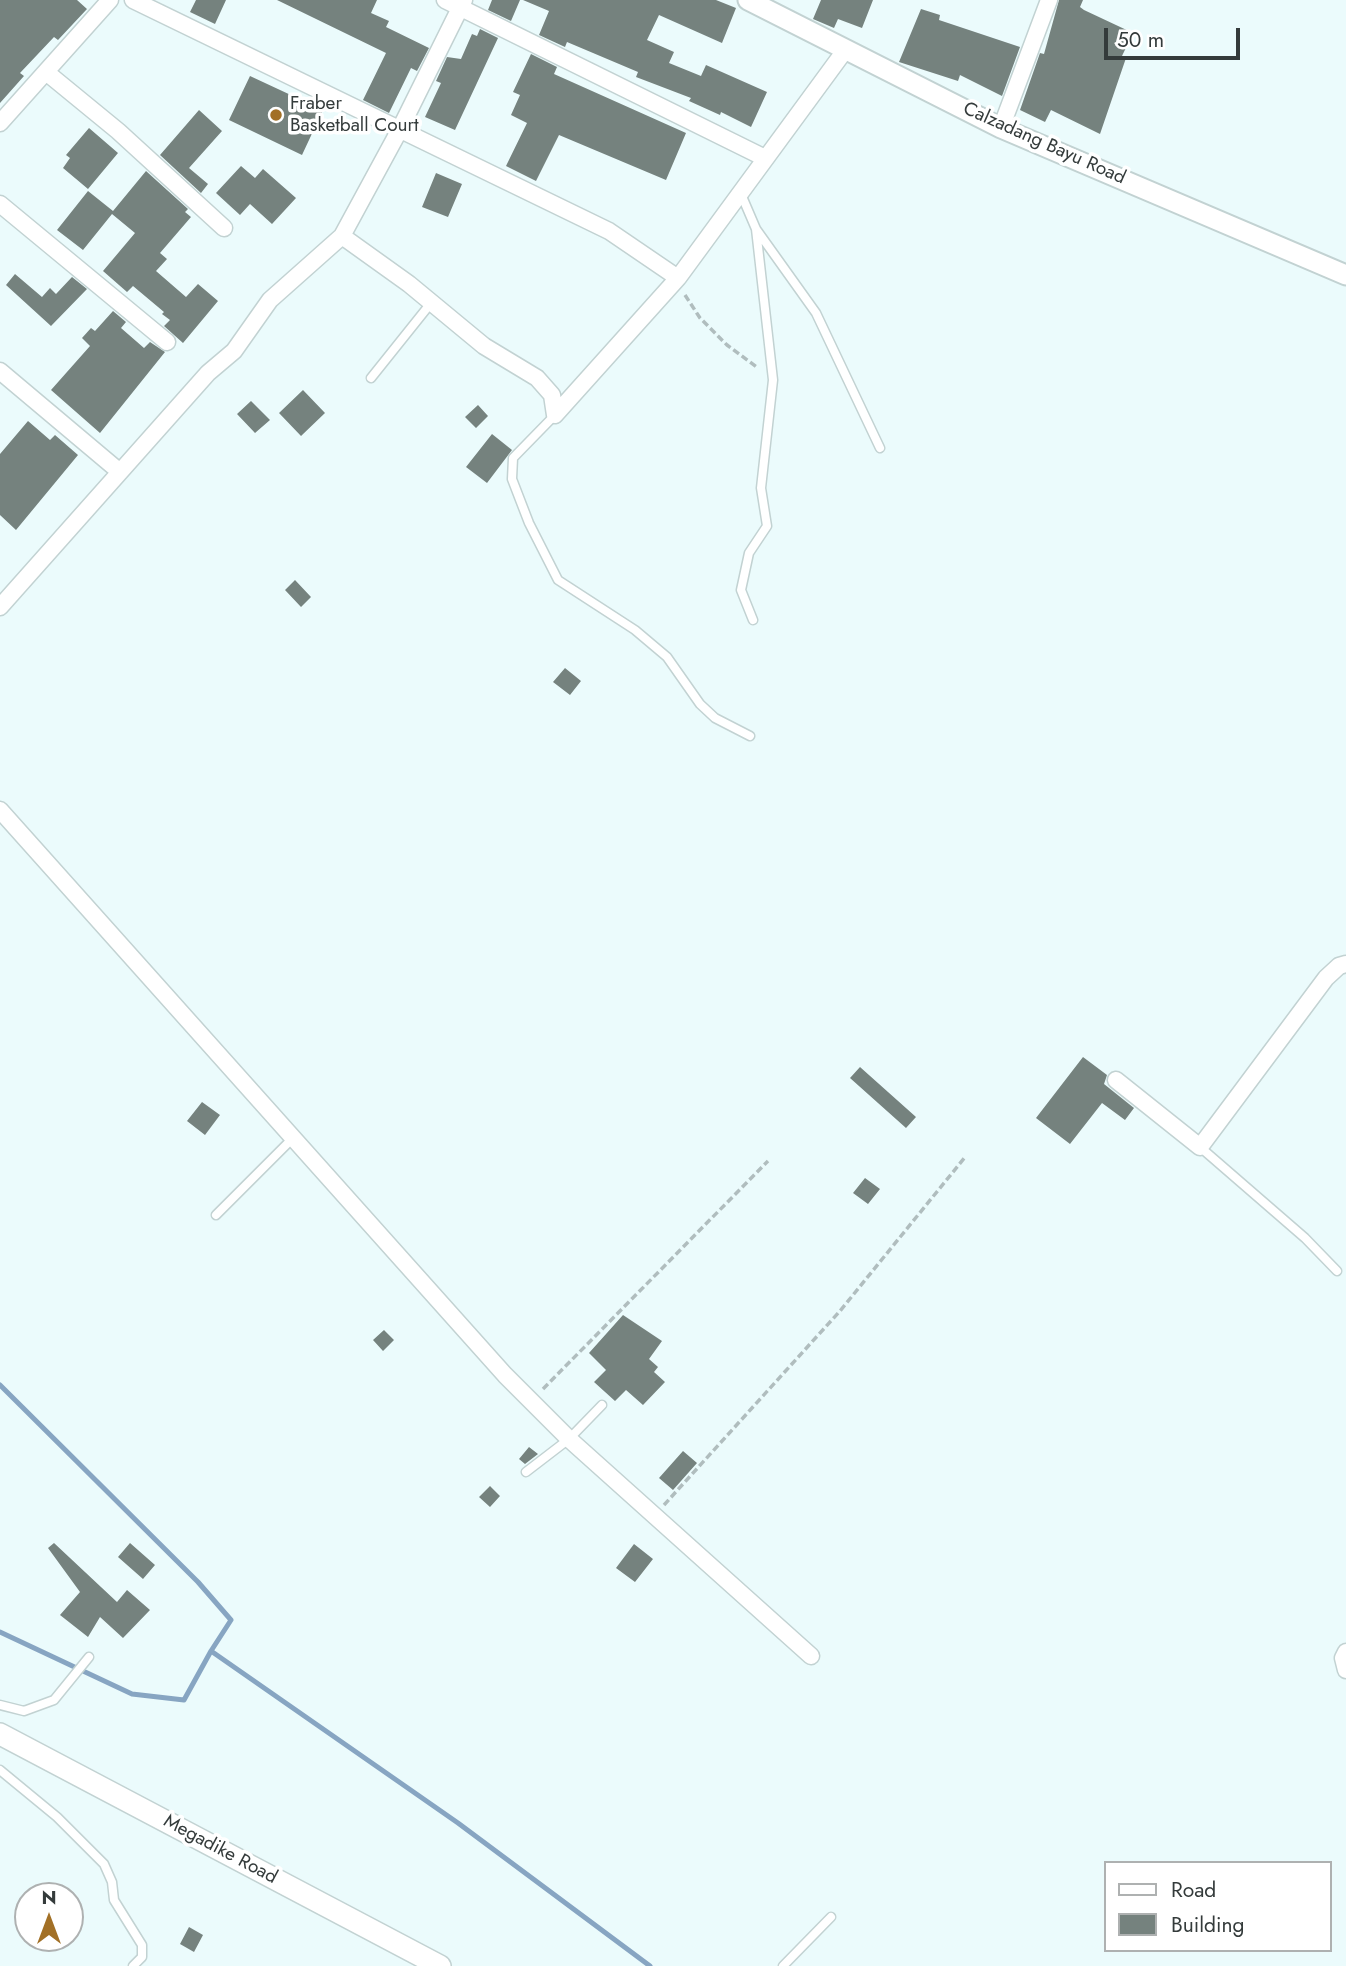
<!DOCTYPE html>
<html>
<head>
<meta charset="utf-8">
<style>
  body { margin:0 }
  #map { position:relative; width:1346px; height:1966px; overflow:hidden; background:#ebfbfc; font-family:Jost,sans-serif }
  canvas { display:block }
  .legend { position:absolute; left:1104px; top:1861px; width:228px; height:91px; box-sizing:border-box; background:#fff; border:2px solid #aeb1b1; margin:0; padding:9px 12px; list-style:none; font-size:21px; color:#343b3b }
  .legend li { display:flex; align-items:center; gap:14px; height:35px }
  .legend b { width:35px; border:2px solid #aeb1b1 }
  .north { position:absolute; left:14px; top:1882px; width:70px; height:70px; box-sizing:border-box; background:#fff; border:2px solid #aeb1b1; border-radius:50%; rotate:0deg; font-size:19px; font-weight:700; line-height:28px; text-align:center; color:#343b3b }
  .north::after { content:''; display:block; margin:auto; width:24px; height:32px; background:#a27026; clip-path:polygon(50% 0,100% 100%,50% 72%,0 100%) }
  .scale { position:absolute; left:1104px; top:28px; width:136px; height:32px; box-sizing:border-box; border:4px solid #343b3b; border-top:0; padding-left:9px; font-size:21px; line-height:24px; white-space:nowrap; color:#343b3b; -webkit-text-stroke:5px #fff; paint-order:stroke }
</style>
</head>
<body>
<div id="map">
<canvas width="1346" height="1966"></canvas>
<ul class="legend">
<li><b style="height:9px;background:#fff"></b>Road</li>
<li><b style="height:19px;background:#75827e"></b>Building</li>
</ul>
<div class="north">N</div>
<div class="scale">50 m</div>
</div>
<script>
const ctx = document.querySelector('canvas').getContext('2d');
ctx.lineJoin = 'round';
const toPath = rows => new Path2D(rows.map(r => 'M' + r).join(''));
function trace(path, color, width, dash) { ctx.strokeStyle = color; ctx.lineWidth = width; ctx.lineCap = dash ? 'butt' : 'round'; ctx.setLineDash(dash || []); ctx.stroke(path); }
function fillPath(path, color) { ctx.fillStyle = color; ctx.fill(path, 'evenodd'); }
function label(font, color, halo, rows, align = 'center') {
  ctx.font = font + ' Jost,sans-serif'; ctx.lineWidth = 7; ctx.setLineDash([]); ctx.textBaseline = 'middle'; ctx.strokeStyle = halo; ctx.fillStyle = color; for (const [text, x, y, turn = 0] of rows) {
    ctx.save(); ctx.translate(x, y); ctx.rotate((+turn || 0) * Math.PI / 180); ctx.textAlign = isNaN(turn) ? turn : align; if (halo) ctx.strokeText(text, 0, 0); ctx.fillText(text, 0, 0); ctx.restore();
  }
}
const stream = toPath([
  [0,1385,198,1582,231,1620,211,1651],
  [0,1632,132,1694,184,1700,211,1651,458,1823,650,1966]
]);
const building = toPath([
  [0,0,77,0,87,9,58,40,54,37,20,73,24,76,0,103],
  [196,0,226,0,215,24,190,12],
  [277,0,377,0,371,13,389,21,386,27,429,48,417,71,411,68,389,113,363,100,386,53],
  [492,0,520,0,511,21,488,10],
  [523,0,716,0,736,8,722,43,659,15,647,40,674,52,669,63,701,76,706,65,767,92,751,127,721,112,720,115,689,101,691,98,636,77,638,72,567,42,565,47,539,35,549,11],
  [821,0,873,0,862,28,838,19,834,28,813,19],
  [1059,0,1083,0,1080,7,1084,10,1133,33,1122,56,1126,58,1100,134,1051,110,1045,122,1020,110,1040,53,1044,54],
  [921,9,940,15,939,20,1020,47,1002,96,960,75,958,81,899,62],
  [480,29,498,38,455,130,425,117,441,83,436,81,447,57,461,59,472,34,477,36],
  [531,54,557,67,554,74,686,133,666,180,559,135,536,181,506,166,527,123,511,115,520,95,513,92],
  [250,76,323,110,302,155,229,120],
  [199,110,222,131,189,168,208,184,201,193,160,155],
  [89,128,118,153,88,189,63,168,70,158,66,155],
  [241,166,255,178,263,169,296,198,272,224,250,204,240,215,216,193],
  [146,171,188,209,185,212,191,217,160,253,167,259,156,271,186,297,198,284,218,301,183,343,164,326,170,320,162,314,164,312,133,286,127,292,103,271,135,233,112,214,83,250,57,230,88,191,113,211],
  [436,173,462,184,448,217,422,207],
  [15,274,42,297,50,288,56,294,72,277,87,289,51,326,6,285],
  [113,311,126,322,121,328,144,348,150,342,165,352,100,433,51,390,90,346,82,338,91,328,95,331],
  [303,390,325,413,301,436,279,413],
  [251,401,270,420,255,433,237,414],
  [478,405,488,416,476,428,465,417],
  [28,421,50,440,55,435,78,455,16,530,0,515,0,454],
  [492,434,512,450,487,483,466,467],
  [295,580,311,597,301,607,285,590],
  [565,668,581,681,570,695,553,682],
  [1083,1057,1107,1075,1104,1084,1134,1108,1125,1120,1102,1103,1070,1144,1036,1118],
  [860,1067,916,1117,906,1128,850,1078],
  [202,1102,220,1115,205,1135,187,1121],
  [865,1178,880,1189,868,1204,853,1193],
  [623,1315,662,1341,649,1359,658,1367,654,1372,665,1382,643,1405,626,1390,615,1401,594,1382,606,1370,589,1353],
  [384,1330,394,1340,383,1351,373,1340],
  [529,1447,538,1454,525,1464,519,1459],
  [683,1451,697,1463,673,1490,659,1478],
  [490,1486,500,1496,490,1507,479,1497],
  [54,1543,117,1602,127,1590,150,1610,123,1638,100,1617,88,1637,60,1615,80,1592,48,1548],
  [130,1543,155,1565,143,1579,118,1557],
  [634,1544,653,1559,635,1582,616,1568],
  [189,1927,203,1935,194,1952,180,1944]
]);
const path = toPath([
  [685,295,700,318,727,345,758,368],
  [543,1389,768,1161],
  [664,1505,840,1311,966,1156]
]);
const service = toPath([
  [741,194,756,229,816,313,880,448],
  [371,378,431,303],
  [555,415,513,458,512,479,529,523,558,580,635,630,667,657,700,704,715,718,750,736],
  [753,620,741,590,749,553,767,526,761,488,773,380,756,229],
  [1200,1147,1305,1238,1337,1271],
  [216,1215,292,1139],
  [526,1472,569,1439,602,1405],
  [0,1705,24,1711,54,1700,89,1657],
  [0,1770,57,1817,104,1864,112,1882,114,1900,142,1945,142,1957,133,1966],
  [783,1966,831,1917]
]);
const minor = toPath([
  [133,0,609,231,678,278],
  [445,0,765,158],
  [46,72,118,131,224,228],
  [0,123,110,0],
  [1001,128,1049,0],
  [0,204,167,342],
  [342,236,409,284,484,346,537,378,552,395,555,415],
  [0,371,120,472],
  [555,415,678,278,846,49],
  [0,607,208,373,234,351,270,300,342,236,399,131,464,0],
  [0,810,505,1375,569,1439,811,1656],
  [1116,1080,1200,1147,1326,978,1339,966,1346,964],
  [1346,1652,1343,1658,1346,1670]
]);
const tertiary = toPath([
  [748,0,1001,128,1346,275]
]);
const secondary = toPath([
  [0,1734,440,1966]
]);
const markers = [
  [276,115,7,"#a27026"]
];
const poiNames = [
  ["Fraber",290,104],
  ["Basketball Court",290,126]
];
const streetNames = [
  ["Calzadang Bayu Road",1044,144,24],
  ["Megadike Road",220,1850,28]
];
trace(stream, '#87a5c2', 5);
fillPath(building, '#75827e');
trace(service, '#c2d2d2', 11);
trace(minor, '#c2d2d2', 19);
trace(tertiary, '#c2d2d2', 23);
trace(secondary, '#c2d2d2', 24);
trace(path, '#b0bdbe', 3.5, [7, 3.5]);
trace(service, '#fff', 8);
trace(minor, '#fff', 16);
trace(tertiary, '#fff', 19);
trace(secondary, '#fff', 21);
for (const [x, y, r, color] of markers) { const dot = new Path2D(); dot.arc(x, y, r, 0, 2 * Math.PI); ctx.fillStyle = color; ctx.fill(dot); trace(dot, '#fff', 2.5); }
label('19px', '#343b3b', '#fff', poiNames, 'left');
label('19px', '#343b3b', '#fff', streetNames);
</script>
</body>
</html>
